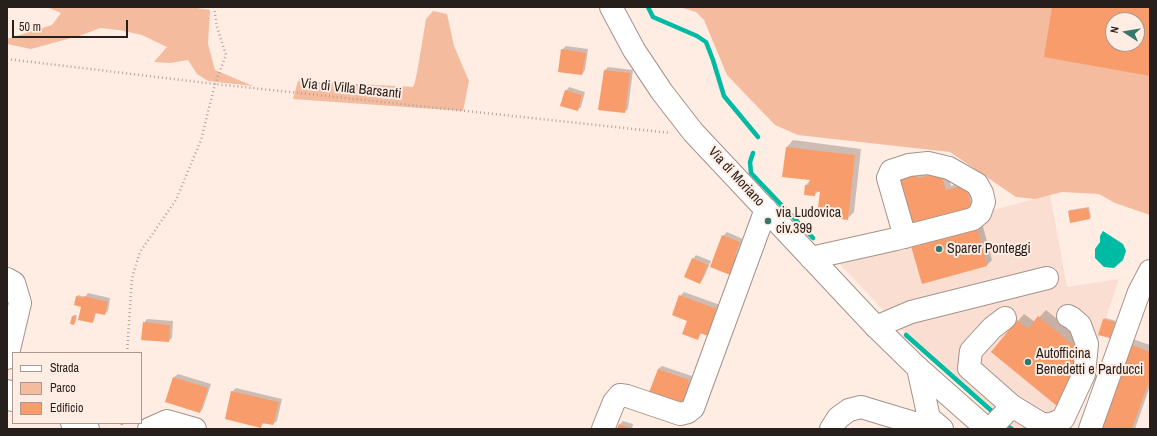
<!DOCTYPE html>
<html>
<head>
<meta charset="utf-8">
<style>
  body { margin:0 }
  #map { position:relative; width:1157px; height:436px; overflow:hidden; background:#ffece2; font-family:"Archivo Narrow",sans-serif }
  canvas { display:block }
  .frame { position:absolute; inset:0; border:8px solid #261f1c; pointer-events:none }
  .legend { position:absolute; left:12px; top:352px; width:130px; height:72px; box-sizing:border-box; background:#ffece2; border:1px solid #a89a93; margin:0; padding:5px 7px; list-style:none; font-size:12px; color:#261f1c }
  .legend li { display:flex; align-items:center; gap:8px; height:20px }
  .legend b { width:20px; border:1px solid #a89a93 }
  .north { position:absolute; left:1105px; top:12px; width:40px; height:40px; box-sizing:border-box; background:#ffece2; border:1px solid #a89a93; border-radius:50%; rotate:282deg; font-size:11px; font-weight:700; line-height:16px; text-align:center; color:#261f1c }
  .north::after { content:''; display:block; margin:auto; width:14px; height:18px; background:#34786b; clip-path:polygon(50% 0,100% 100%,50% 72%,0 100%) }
  .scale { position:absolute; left:12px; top:20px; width:116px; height:18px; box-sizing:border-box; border:2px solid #261f1c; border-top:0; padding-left:5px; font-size:12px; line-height:14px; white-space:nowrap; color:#261f1c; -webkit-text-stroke:3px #ffece2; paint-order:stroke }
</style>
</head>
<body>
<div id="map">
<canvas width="1157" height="436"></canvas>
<div class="frame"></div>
<ul class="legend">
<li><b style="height:5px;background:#fff"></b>Strada</li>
<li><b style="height:11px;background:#f4bb9e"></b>Parco</li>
<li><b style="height:11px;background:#f99c6b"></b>Edificio</li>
</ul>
<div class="north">N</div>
<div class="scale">50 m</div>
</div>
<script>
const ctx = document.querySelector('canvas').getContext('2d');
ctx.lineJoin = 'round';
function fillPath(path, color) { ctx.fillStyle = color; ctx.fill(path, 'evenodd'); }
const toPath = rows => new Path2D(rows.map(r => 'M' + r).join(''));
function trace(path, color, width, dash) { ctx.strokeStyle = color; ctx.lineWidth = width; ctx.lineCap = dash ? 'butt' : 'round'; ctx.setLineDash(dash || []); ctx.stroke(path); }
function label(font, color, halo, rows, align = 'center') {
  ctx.font = font + ' "Archivo Narrow",sans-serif'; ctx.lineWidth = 4; ctx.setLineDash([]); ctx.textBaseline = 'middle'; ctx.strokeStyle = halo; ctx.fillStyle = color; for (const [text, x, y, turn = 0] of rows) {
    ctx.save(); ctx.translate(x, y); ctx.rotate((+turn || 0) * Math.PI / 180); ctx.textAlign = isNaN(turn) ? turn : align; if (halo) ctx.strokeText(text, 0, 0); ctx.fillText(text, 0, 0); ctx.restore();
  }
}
const built = toPath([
  [1050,195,1067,287,1119,279,1069,429,1017,429,904,332,838,262,850,248]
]);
const green = toPath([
  [47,7,190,7,210,10,208,44,215,70,253,86,208,81,197,74,188,60,170,63,154,62,167,47,142,35,119,30,100,28,82,35,31,49,7,44,7,39,52,25,61,13],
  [680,7,1150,7,1150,215,1115,203,1099,194,1062,192,1035,199,1016,197,950,152,798,135,775,125,727,75,704,20,696,12],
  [1113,20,1137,20,1137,44,1113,44],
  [433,11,447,14,454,46,469,81,463,111,293,99,298,81,413,87,415,82,418,67,426,19]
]);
const water = toPath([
  [1103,231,1123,244,1126,251,1123,260,1114,268,1104,267,1095,258,1095,249,1100,242,1100,236]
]);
const shadow = toPath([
  [566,46,588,49,585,70,582,74,562,50],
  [608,67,633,70,628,109,624,112,605,70],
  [569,87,585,92,581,107,577,110,566,91],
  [793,140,861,149,854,212,847,219,821,191,819,191,814,195,806,185,811,179,787,147],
  [946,168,951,186,971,181,977,203,972,208,899,176],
  [1089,207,1091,217,1089,218,1069,211,1070,210],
  [982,223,992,260,987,265,922,283],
  [727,232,743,239,738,252,748,256,741,273,723,236],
  [696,255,711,261,703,279,700,282,693,259],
  [684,292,723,306,697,339,688,320,680,296],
  [88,293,110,298,108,311,104,314,96,312,94,320,92,322,83,303,77,297,78,295,85,297],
  [1046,310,1088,344,1089,367,1057,404,1018,321,1024,314,1035,322],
  [74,315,77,315,75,323,74,324,71,324,73,316],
  [1106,318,1116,321,1111,336,1110,337,1100,334,1104,319],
  [147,319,173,321,172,338,168,341,144,323],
  [1133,339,1150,345,1150,386,1135,429,1098,429],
  [662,366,692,376,691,379,699,382,679,405,658,369],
  [178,374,211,384,203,408,200,412,174,377],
  [236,388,282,399,277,421,273,424,264,423,260,427,232,392],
  [623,421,633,424,632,429,618,429,620,424]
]);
const stream = toPath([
  [648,7,653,17,697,36,706,42,713,60,724,96,758,137],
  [753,153,750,162,751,173,813,238],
  [906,335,994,413],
  [1007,426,1012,429]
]);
const building = toPath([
  [1052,7,1150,7,1150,76,1044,57],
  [1113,20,1137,20,1137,44,1113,44],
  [561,49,586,53,582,75,558,72],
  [604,70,630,73,625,113,598,110],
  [565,90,582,95,578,111,560,106],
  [786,147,855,155,848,220,817,216,820,192,815,191,815,196,804,195,805,185,809,185,810,180,782,177],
  [916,171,918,178,941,173,946,190,966,185,972,209,910,225,898,176],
  [1088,208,1090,219,1070,223,1068,211],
  [977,228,987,266,922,284,911,246],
  [722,235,740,242,735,255,745,259,738,278,710,267],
  [692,258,708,265,700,284,684,277],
  [679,295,720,310,711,337,700,333,698,340,682,334,687,321,672,315],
  [76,296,83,298,84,296,108,302,105,315,95,313,93,323,78,320,81,307,74,305],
  [72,316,76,317,74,325,70,324],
  [1038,316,1082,352,1072,365,1083,374,1057,406,991,352,1017,320,1028,329],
  [1103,319,1115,322,1110,338,1098,335],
  [143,322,170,325,169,342,141,340],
  [1127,343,1150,352,1150,378,1132,429,1097,429],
  [658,369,689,380,688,383,696,385,689,404,681,401,679,406,648,395],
  [173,377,208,388,200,413,165,402],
  [231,391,279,402,273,425,262,423,261,428,225,419],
  [619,424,630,428,630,429,617,429]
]);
const path = toPath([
  [7,59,215,84,671,133],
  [127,353,132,278,140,252,176,200,201,140,215,84,226,55,217,27,214,7],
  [121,429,122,423]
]);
const minor = toPath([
  [811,258,896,239,973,219,980,213,984,202,982,193,977,184,949,168,928,163,909,165,891,171,888,178,905,237],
  [7,279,14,283,20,303,7,358],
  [876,327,911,312,1047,278],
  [918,368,929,418,942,429],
  [7,391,12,400],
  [1012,406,1040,423,1049,425,1063,419,1084,374,1087,344,1080,325,1072,318,1068,316],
  [72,423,88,429],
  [149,429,167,421,195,429],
  [603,429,614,402,620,395,627,396,680,414,688,412,693,408,766,209],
  [831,429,838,418,849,410,861,407,934,429],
  [990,429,1012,406,969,368,971,351,992,328,1005,318],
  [1090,429,1139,292,1150,271]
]);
const major = toPath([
  [611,7,634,50,662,92,693,132,876,327,918,368,987,429]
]);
const markers = [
  [768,221,4,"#34786b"],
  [939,249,4,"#34786b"],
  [1028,362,4,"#34786b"]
];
const streetNames = [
  ["Via di Villa Barsanti",351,89,6],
  ["Via di Moriano",736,177,47]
];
const poiNames = [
  ["via Ludovica",776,213],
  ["civ.399",776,229],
  ["Sparer Ponteggi",947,249],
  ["Autofficina",1036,354],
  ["Benedetti e Parducci",1036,370]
];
fillPath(built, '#f9ded1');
fillPath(green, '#f4bb9e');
fillPath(water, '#00bba4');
fillPath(shadow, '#0003');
trace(stream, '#00bba4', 4.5);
fillPath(building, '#f99c6b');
trace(minor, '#a4938a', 24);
trace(major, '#a4938a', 24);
trace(path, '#b3a49d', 2.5, [1, 3]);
trace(minor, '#fff', 22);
trace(major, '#fff', 22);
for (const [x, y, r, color] of markers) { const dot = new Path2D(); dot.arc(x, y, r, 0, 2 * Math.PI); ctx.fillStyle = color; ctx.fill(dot); trace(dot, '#ffece2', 1.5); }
label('14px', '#261f1c', '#ffece2', streetNames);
label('14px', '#261f1c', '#ffece2', poiNames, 'left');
</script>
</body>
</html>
